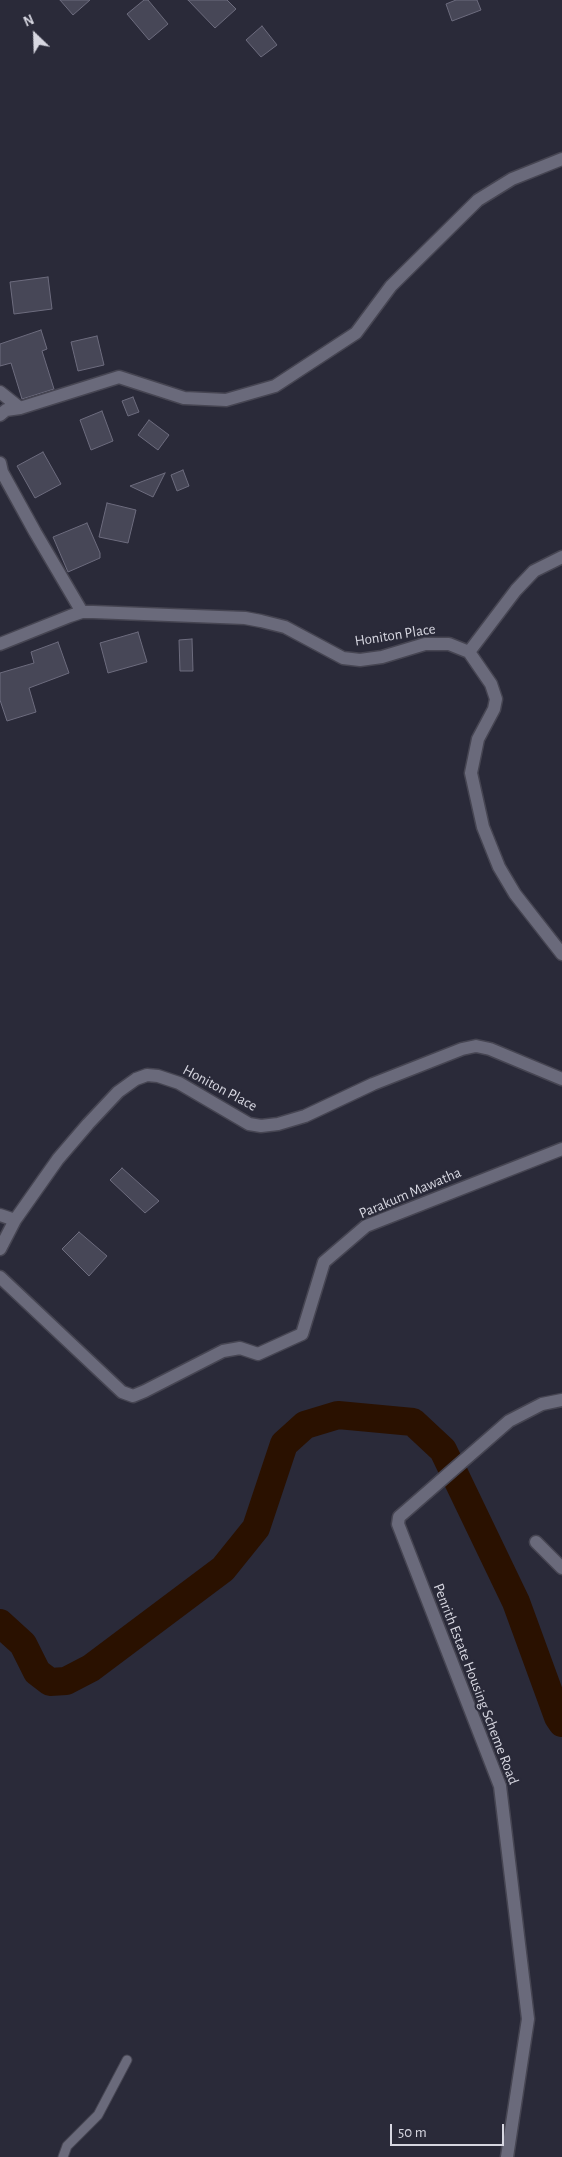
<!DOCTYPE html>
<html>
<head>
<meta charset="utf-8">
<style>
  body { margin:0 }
  #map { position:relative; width:562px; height:2157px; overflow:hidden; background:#2a2a39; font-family:"Alegreya Sans",sans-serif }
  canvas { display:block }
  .north { position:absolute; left:10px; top:10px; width:50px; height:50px; -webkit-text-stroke:4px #2a2a39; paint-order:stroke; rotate:336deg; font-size:14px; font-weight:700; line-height:20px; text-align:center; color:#d7d7e1 }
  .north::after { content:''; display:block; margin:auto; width:18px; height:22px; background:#d7d7e1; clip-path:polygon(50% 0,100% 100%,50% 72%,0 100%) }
  .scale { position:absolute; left:390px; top:2124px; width:114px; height:22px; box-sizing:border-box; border:2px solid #d7d7e1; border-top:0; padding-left:6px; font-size:15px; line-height:18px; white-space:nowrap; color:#d7d7e1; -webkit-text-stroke:4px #2a2a39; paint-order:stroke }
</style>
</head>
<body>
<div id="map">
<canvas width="562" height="2157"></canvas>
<div class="north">N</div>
<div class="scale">50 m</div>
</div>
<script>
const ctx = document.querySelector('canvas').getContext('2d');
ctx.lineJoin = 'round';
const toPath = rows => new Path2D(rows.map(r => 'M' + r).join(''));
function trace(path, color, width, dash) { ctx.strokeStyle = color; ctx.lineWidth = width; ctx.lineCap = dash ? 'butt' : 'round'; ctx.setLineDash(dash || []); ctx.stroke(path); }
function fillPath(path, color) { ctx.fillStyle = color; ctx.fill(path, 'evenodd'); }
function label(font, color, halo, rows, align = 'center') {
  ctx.font = font + ' "Alegreya Sans",sans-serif'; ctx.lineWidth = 4.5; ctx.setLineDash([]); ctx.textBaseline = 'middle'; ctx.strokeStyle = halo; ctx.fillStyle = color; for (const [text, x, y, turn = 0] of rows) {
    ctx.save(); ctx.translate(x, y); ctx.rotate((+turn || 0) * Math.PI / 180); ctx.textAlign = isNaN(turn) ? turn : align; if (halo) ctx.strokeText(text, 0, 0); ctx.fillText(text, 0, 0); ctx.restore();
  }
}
const river = toPath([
  [0,1623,23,1644,37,1672,50,1682,66,1681,91,1668,223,1569,256,1528,284,1444,305,1425,338,1415,413,1422,443,1450,516,1602,558,1717,562,1723]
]);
const building = toPath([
  [60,0,90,0,73,15,60,0],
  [144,0,148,0,168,24,149,40,127,14,144,0],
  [188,0,227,0,236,9,215,28,188,0],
  [456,0,477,0,481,10,452,21,446,4,456,0],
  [262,26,277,45,261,57,246,40,262,26],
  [48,277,52,309,14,314,10,282,48,277],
  [41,330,47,349,42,351,54,389,22,399,11,363,0,366,0,344,41,330],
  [97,336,104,365,78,371,71,342,97,336],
  [133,397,139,412,128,416,122,401,133,397],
  [102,411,113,441,91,450,80,420,102,411],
  [149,420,169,435,158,450,138,435,149,420],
  [43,452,61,484,35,498,17,466,43,452],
  [183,470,189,486,177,491,171,475,183,470],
  [165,473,153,497,130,486,165,473],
  [107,503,136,510,128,543,99,537,107,503],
  [87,523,100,553,100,558,68,572,53,537,87,523],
  [138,632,147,662,108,673,100,643,138,632],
  [192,639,193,671,180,671,179,640,192,639],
  [58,642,69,673,29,688,36,712,7,721,0,700,0,673,34,663,31,652,58,642],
  [122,1168,159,1201,145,1213,110,1180,122,1168],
  [79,1232,107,1256,89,1276,62,1249,79,1232]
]);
const service = toPath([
  [63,2157,67,2146,98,2115,127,2060]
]);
const minor = toPath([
  [0,392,20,408],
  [0,415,6,410,20,408,119,377,184,398,226,400,275,386,356,333,391,286,478,200,512,179,562,159],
  [0,463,2,472,35,532,82,612],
  [0,644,70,616,82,612,93,612,245,618,261,621,285,627,343,658,360,660,382,657,425,644,449,644,469,652,491,684,496,699,494,709,478,739,471,773,483,827,499,867,515,894,562,954],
  [469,652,516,590,534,571,562,557],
  [0,1215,15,1220,58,1159,88,1124,118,1092,136,1079,147,1075,158,1076,179,1083,249,1124,261,1126,278,1124,305,1116,373,1084,462,1049,476,1046,490,1049,562,1079],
  [0,1249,15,1220],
  [0,1277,122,1392,133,1396,145,1391,223,1351,240,1348,258,1354,302,1334,324,1262,366,1226,562,1149],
  [536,1542,562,1568],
  [507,2157,528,2019,500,1786,398,1524,399,1517,509,1421,542,1404,562,1400]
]);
const streetNames = [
  ["Honiton Place",395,635,-9],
  ["Honiton Place",220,1088,28],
  ["Parakum Mawatha",410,1193,-23],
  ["Penrith Estate Housing Scheme Road",476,1684,69]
];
trace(river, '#2a1100', 28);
fillPath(building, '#474757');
trace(building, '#6d6c7e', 1);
trace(service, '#464552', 11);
trace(minor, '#464552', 15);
trace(service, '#6a6a7b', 9);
trace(minor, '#6a6a7b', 12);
label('15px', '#d7d7e1', '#2a2a39', streetNames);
</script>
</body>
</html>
